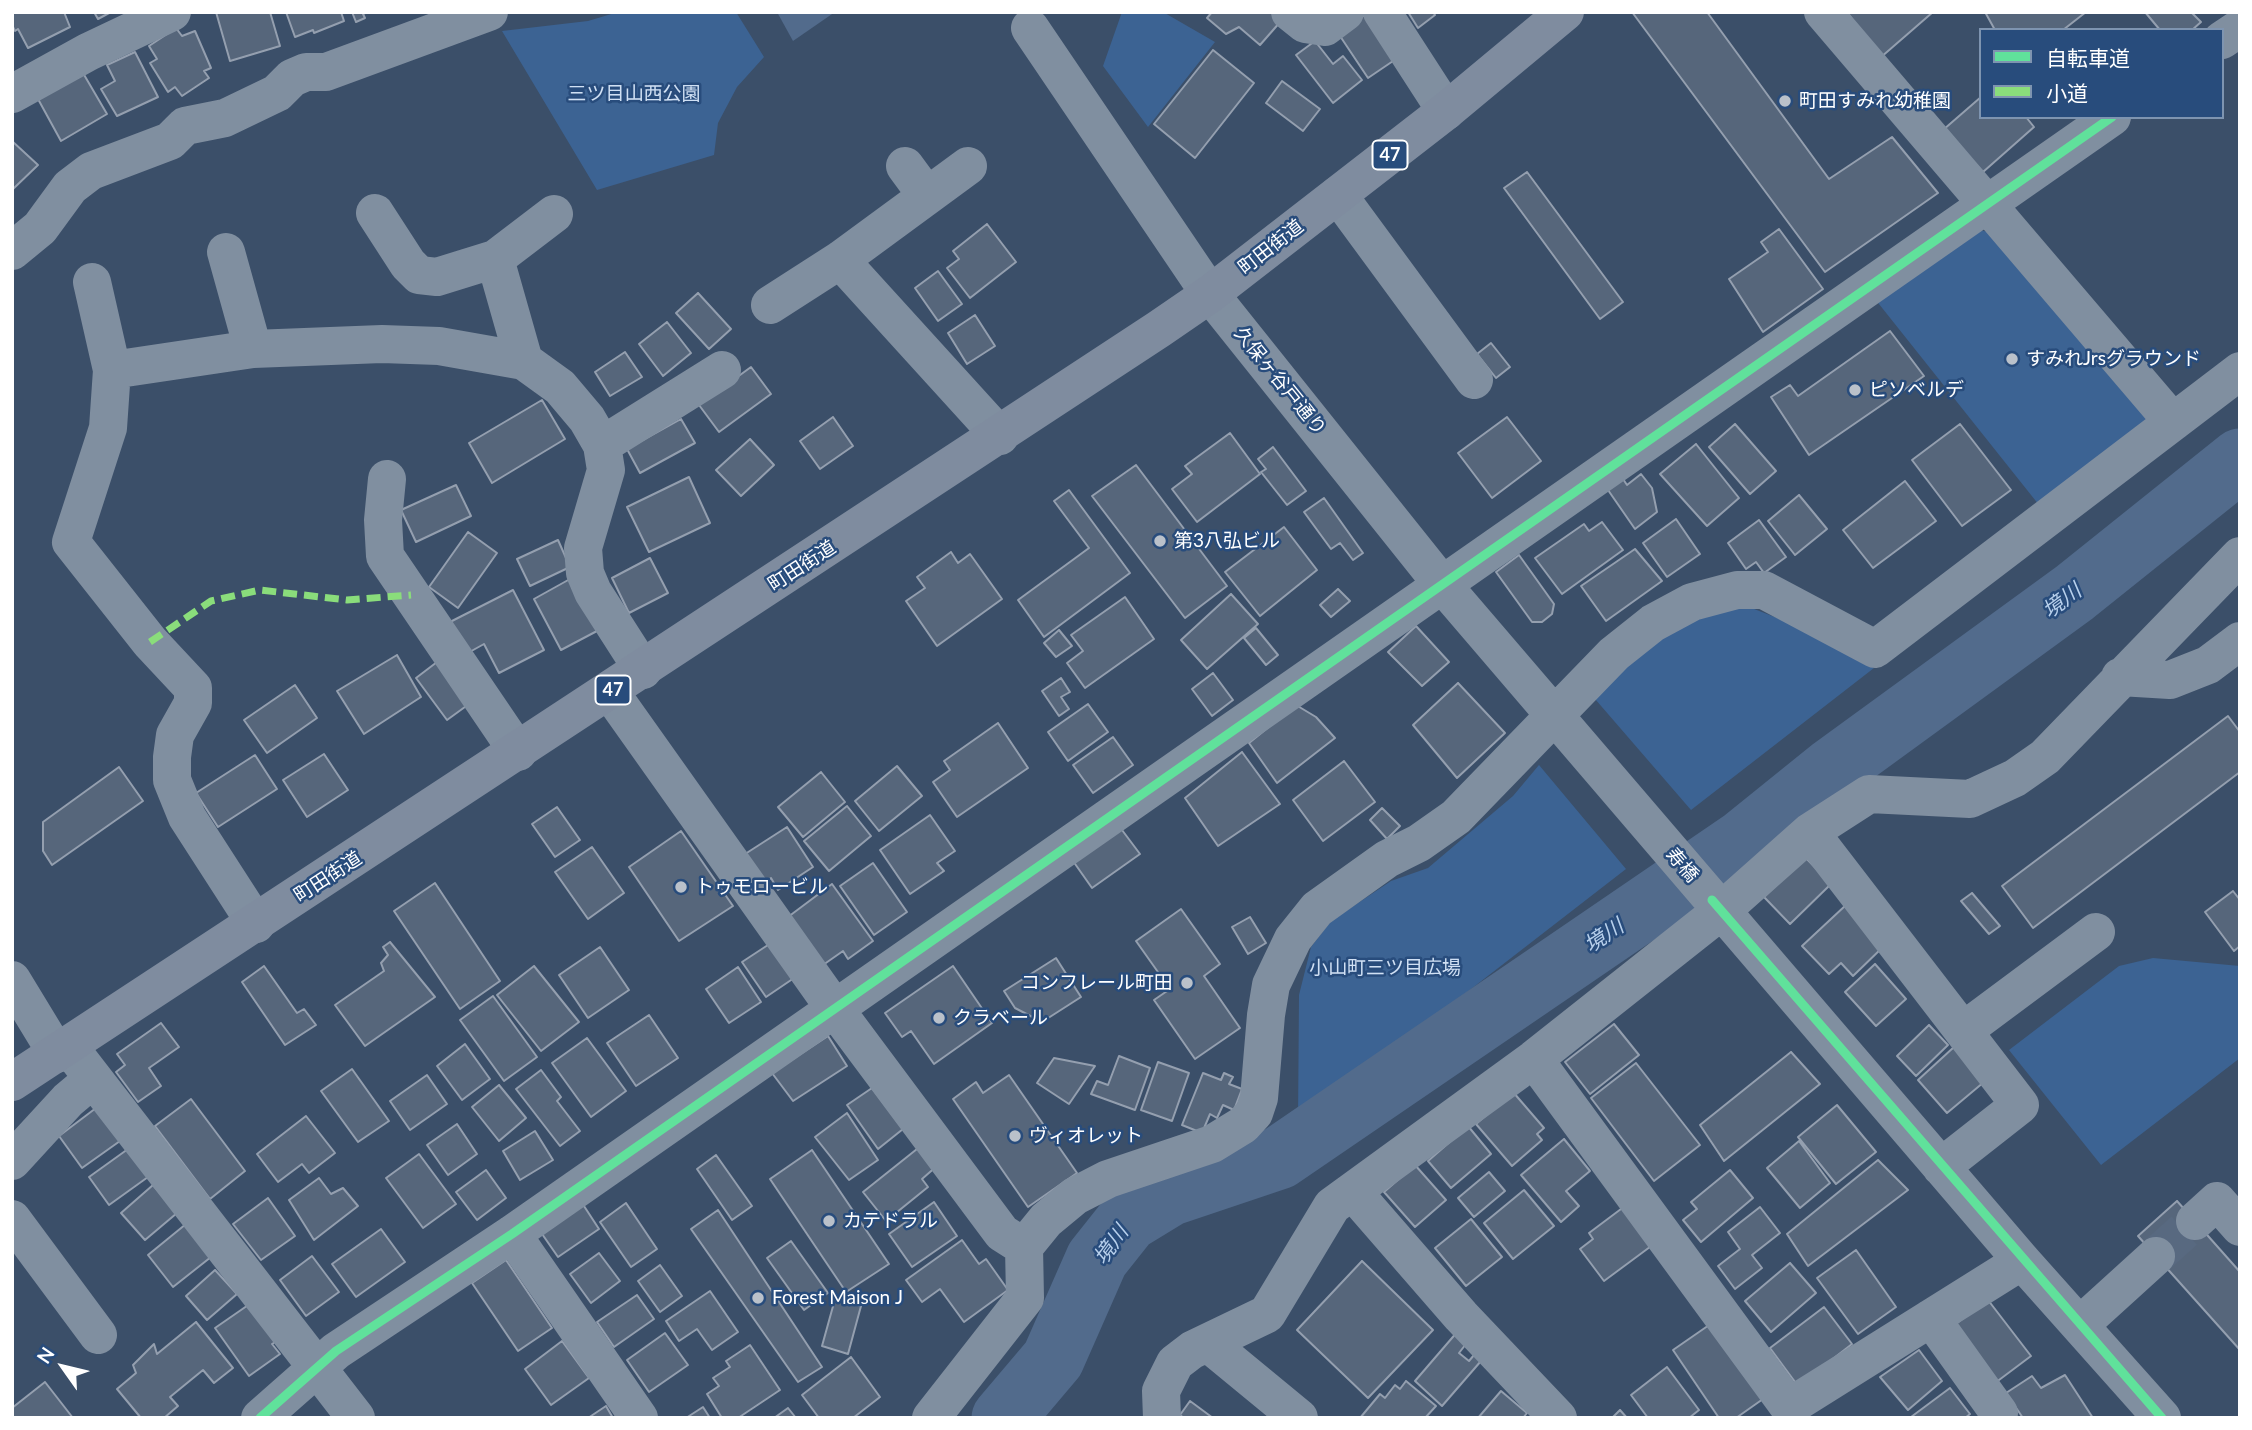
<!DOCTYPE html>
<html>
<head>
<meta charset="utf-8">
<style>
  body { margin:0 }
  #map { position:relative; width:2252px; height:1430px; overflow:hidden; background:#3b4f69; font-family:Lato,"Noto Sans JP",sans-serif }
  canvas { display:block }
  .frame { position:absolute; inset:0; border:14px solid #fff; pointer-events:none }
  .legend { position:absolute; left:1979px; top:28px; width:245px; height:91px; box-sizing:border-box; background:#284c7c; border:2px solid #7e94b0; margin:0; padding:9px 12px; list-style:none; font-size:21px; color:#fff }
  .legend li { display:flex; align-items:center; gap:14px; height:35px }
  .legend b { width:35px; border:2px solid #7e94b0 }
  .north { position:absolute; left:28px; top:1332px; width:70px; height:70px; -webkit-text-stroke:5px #284c7c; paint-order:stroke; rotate:304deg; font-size:19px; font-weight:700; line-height:28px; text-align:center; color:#fff }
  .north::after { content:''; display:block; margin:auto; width:24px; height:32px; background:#fff; clip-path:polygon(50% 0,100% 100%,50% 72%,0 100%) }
</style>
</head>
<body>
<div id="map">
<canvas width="2252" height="1430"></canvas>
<div class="frame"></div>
<ul class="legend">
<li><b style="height:9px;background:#60e19b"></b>自転車道</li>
<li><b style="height:9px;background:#8add7b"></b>小道</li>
</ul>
<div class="north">N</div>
</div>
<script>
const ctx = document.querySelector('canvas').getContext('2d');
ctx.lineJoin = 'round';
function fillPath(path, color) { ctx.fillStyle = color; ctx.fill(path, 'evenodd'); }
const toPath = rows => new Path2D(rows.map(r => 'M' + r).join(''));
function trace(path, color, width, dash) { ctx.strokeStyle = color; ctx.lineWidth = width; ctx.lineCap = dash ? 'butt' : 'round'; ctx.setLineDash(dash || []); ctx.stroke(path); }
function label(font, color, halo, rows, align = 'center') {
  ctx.font = font + ' Lato,"Noto Sans JP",sans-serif'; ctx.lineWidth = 5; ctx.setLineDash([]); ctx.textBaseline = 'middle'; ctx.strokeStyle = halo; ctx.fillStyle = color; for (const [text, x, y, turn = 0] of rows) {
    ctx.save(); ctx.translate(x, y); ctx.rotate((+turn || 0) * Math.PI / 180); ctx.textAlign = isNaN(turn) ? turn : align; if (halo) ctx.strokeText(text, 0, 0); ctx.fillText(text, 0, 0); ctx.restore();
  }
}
const green = toPath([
  [618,12,736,12,764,57,737,87,718,123,714,155,597,190,502,31,588,21],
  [1122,12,1163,12,1215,42,1148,127,1103,66],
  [1975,229,1997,234,2153,418,2039,505,1875,299],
  [1749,607,1803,628,1874,668,1691,810,1589,692,1631,654,1720,608],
  [1539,765,1626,869,1298,1123,1299,995,1311,947,1331,921,1391,881,1428,868,1513,796],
  [2153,958,2240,966,2240,1058,2101,1165,2009,1050,2119,966]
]);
const water = toPath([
  [777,12,835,12,793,41]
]);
const river = toPath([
  [1003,1418,1053,1359,1097,1259,1128,1220,1169,1195,1279,1158,1743,841,1831,770,2074,593,2240,460]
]);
const building = toPath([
  [12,12,64,12,70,27,28,48,18,29,15,31,12,25,12,12],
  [94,12,111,12,98,19,94,12],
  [216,12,270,12,280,46,230,61,216,12],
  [286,12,341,12,344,21,314,33,313,30,295,37,286,12],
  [352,12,367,12,363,14,365,18,356,22,352,12],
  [1212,12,1272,12,1281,21,1260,45,1239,27,1226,34,1207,18,1212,12],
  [1408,12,1433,12,1435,15,1418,28,1408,12],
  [1632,12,1707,12,1829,179,1892,137,1938,193,1825,272,1632,12],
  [1847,12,1933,12,1880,58,1847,12],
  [1985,12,2086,12,2063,30,1995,30,1985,12],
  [2145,12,2191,12,2201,22,2192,30,2160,30,2145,12],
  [1366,14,1396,59,1368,78,1338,33,1366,14],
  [176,28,182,36,195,31,211,68,204,71,209,78,182,96,175,87,168,92,150,63,157,59,149,46,176,28],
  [1315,41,1333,64,1343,56,1362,80,1333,103,1296,55,1315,41],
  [1213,50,1254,83,1195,158,1154,124,1213,50],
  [135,52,158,97,117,116,101,89,115,81,107,65,135,52],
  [83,73,107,114,61,141,38,99,83,73],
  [1282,81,1320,109,1303,131,1266,103,1282,81],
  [1981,97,1981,117,2026,117,2034,127,1983,172,1943,130,1981,97],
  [12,141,38,165,12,190,12,141],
  [1527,172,1623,302,1600,319,1504,188,1527,172],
  [987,224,1016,262,970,298,947,268,959,259,953,251,987,224],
  [1779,229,1823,289,1763,332,1729,279,1768,252,1761,242,1779,229],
  [938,271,962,304,938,321,915,288,938,271],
  [698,293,731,329,709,349,676,313,698,293],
  [975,315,995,346,967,364,948,333,975,315],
  [667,322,691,353,663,376,639,344,667,322],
  [1890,331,1924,376,1809,455,1771,397,1790,385,1798,396,1890,331],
  [1491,343,1510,367,1496,378,1477,354,1491,343],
  [625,352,642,377,610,396,595,372,625,352],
  [751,367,771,394,719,432,699,405,751,367],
  [542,400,565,439,492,483,469,443,542,400],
  [833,417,853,446,820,469,800,441,833,417],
  [1507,417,1541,461,1492,498,1458,453,1507,417],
  [681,419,695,443,640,473,627,449,681,419],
  [1735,424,1776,471,1750,494,1709,447,1735,424],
  [1960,424,2011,490,1962,526,1912,460,1960,424],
  [1230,433,1260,474,1197,522,1172,489,1192,474,1185,466,1230,433],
  [750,439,774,465,741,496,716,470,750,439],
  [1696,444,1739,498,1707,526,1660,474,1696,444],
  [1273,447,1306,491,1287,505,1261,472,1266,469,1258,459,1273,447],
  [1136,465,1227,586,1185,618,1092,496,1136,465],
  [1641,474,1652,488,1657,512,1635,529,1608,490,1623,479,1627,485,1641,474],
  [689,477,710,523,649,552,627,507,689,477],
  [1905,481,1936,521,1873,568,1843,530,1905,481],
  [456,485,471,516,416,542,401,510,456,485],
  [1069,490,1130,573,1044,637,1018,600,1089,548,1054,501,1069,490],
  [1799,495,1827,529,1795,555,1768,521,1799,495],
  [1324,498,1363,553,1353,560,1340,543,1331,549,1304,512,1324,498],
  [1676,519,1700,554,1667,577,1643,543,1676,519],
  [1759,520,1786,557,1764,573,1756,562,1746,569,1728,543,1759,520],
  [1602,522,1623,550,1562,594,1535,558,1584,524,1589,531,1602,522],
  [1284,527,1317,570,1260,616,1225,572,1284,527],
  [468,532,497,553,458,608,429,587,468,532],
  [558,540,570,567,530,586,517,559,558,540],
  [1635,549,1662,581,1606,621,1581,586,1635,549],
  [951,552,958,563,970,554,1002,599,937,646,906,601,925,588,917,577,951,552],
  [1519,555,1554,604,1552,614,1542,622,1532,622,1496,572,1519,555],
  [650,558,668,593,629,613,612,578,650,558],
  [570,579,597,631,561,650,534,599,570,579],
  [1338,589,1350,601,1331,617,1320,605,1338,589],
  [513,590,544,650,499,673,484,644,466,654,450,622,513,590],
  [1231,594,1258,624,1207,669,1181,640,1231,594],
  [1125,597,1154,639,1085,688,1067,663,1083,651,1071,635,1125,597],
  [1416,626,1449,662,1422,686,1388,652,1416,626],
  [1256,628,1278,655,1266,665,1244,638,1256,628],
  [1059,630,1072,646,1056,657,1044,643,1059,630],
  [397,655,421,697,364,734,337,691,397,655],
  [437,662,469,704,447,720,416,678,437,662],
  [1213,673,1233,700,1212,716,1192,689,1213,673],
  [1061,678,1070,692,1061,697,1069,709,1059,716,1042,691,1061,678],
  [1458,683,1505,733,1457,778,1413,725,1458,683],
  [295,685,317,718,267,753,244,720,295,685],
  [1088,704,1108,732,1068,761,1048,732,1088,704],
  [1296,705,1316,717,1335,738,1277,783,1249,743,1296,705],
  [2228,716,2240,732,2240,772,2033,928,2002,886,2228,716],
  [998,723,1028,768,957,817,933,782,950,770,944,761,998,723],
  [1113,737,1133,765,1093,793,1073,765,1113,737],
  [1242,752,1280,804,1218,846,1185,798,1242,752],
  [324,754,348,790,307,817,283,780,324,754],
  [255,755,277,789,218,827,196,793,255,755],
  [1344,761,1375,802,1323,841,1293,800,1344,761],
  [897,766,922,796,879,831,855,801,897,766],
  [119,767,143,801,52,865,43,851,43,822,119,767],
  [821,772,845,802,803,837,778,807,821,772],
  [847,806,871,836,829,871,804,841,847,806],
  [557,807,580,840,555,857,532,824,557,807],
  [1382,808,1400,826,1387,839,1370,820,1382,808],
  [930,815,955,851,937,863,944,871,910,894,880,850,930,815],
  [1119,826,1140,854,1092,888,1073,861,1119,826],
  [787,827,813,867,778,890,771,878,760,885,742,856,787,827],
  [681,831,733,906,679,941,629,867,681,831],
  [592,847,624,893,588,919,555,872,592,847],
  [1805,857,1831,884,1790,924,1764,897,1805,857],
  [873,863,907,912,874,935,840,886,873,863],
  [435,883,500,981,460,1009,394,911,435,883],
  [832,884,873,941,848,959,843,951,823,965,788,917,832,884],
  [2233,891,2240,900,2240,946,2234,951,2205,912,2233,891],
  [1972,893,2000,926,1989,934,1961,901,1972,893],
  [1846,905,1884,946,1853,976,1841,963,1829,974,1802,946,1846,905],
  [1181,909,1220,964,1204,976,1240,1028,1195,1059,1154,1000,1170,989,1136,941,1181,909],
  [1250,917,1266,943,1248,954,1232,927,1250,917],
  [774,941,797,976,766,997,742,962,774,941],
  [390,942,435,997,365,1046,335,1005,384,971,381,963,388,955,383,947,390,942],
  [600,947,629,990,588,1018,559,975,600,947],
  [1056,958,1081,997,1042,1022,1015,1008,1004,991,1056,958],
  [1875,964,1906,999,1876,1026,1845,992,1875,964],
  [264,966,297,1013,304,1009,316,1025,285,1045,242,982,264,966],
  [534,966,579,1022,541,1051,497,995,534,966],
  [953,966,992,1023,934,1064,911,1031,902,1037,885,1013,953,966],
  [738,967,761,1002,729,1023,706,989,738,967],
  [493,996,537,1057,504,1081,460,1020,493,996],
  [649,1015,678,1058,636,1086,607,1043,649,1015],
  [161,1023,179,1047,149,1068,161,1086,138,1102,116,1072,125,1065,117,1054,161,1023],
  [1614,1024,1639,1055,1590,1094,1565,1062,1614,1024],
  [1929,1025,1948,1045,1916,1076,1897,1056,1929,1025],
  [828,1036,847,1066,793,1101,772,1073,828,1036],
  [587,1038,626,1091,591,1117,552,1063,587,1038],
  [465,1044,490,1079,462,1100,437,1066,465,1044],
  [1954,1047,1984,1082,1947,1113,1918,1080,1954,1047],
  [1791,1052,1820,1084,1724,1161,1700,1125,1791,1052],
  [1119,1056,1150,1068,1135,1110,1091,1094,1097,1081,1108,1085,1119,1056],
  [1054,1058,1095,1066,1069,1104,1037,1083,1054,1058],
  [1158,1062,1189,1073,1172,1121,1141,1110,1158,1062],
  [1636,1063,1700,1145,1654,1181,1591,1098,1636,1063],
  [352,1069,389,1121,358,1142,321,1091,352,1069],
  [541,1070,561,1097,557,1101,580,1131,560,1146,516,1089,541,1070],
  [1203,1073,1221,1080,1224,1073,1233,1077,1229,1084,1242,1089,1234,1110,1223,1105,1217,1118,1210,1114,1202,1133,1182,1125,1203,1073],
  [427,1075,447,1104,410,1130,390,1101,427,1075],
  [1009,1075,1077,1173,1028,1207,953,1099,976,1082,983,1093,1009,1075],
  [499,1085,526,1118,499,1141,472,1107,499,1085],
  [872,1088,903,1129,878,1149,847,1105,872,1088],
  [1513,1092,1544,1128,1537,1134,1542,1140,1512,1166,1476,1124,1513,1092],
  [191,1099,245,1171,210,1199,155,1126,191,1099],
  [1837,1105,1876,1152,1836,1184,1798,1137,1837,1105],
  [96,1108,120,1141,82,1168,59,1136,96,1108],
  [847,1113,878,1160,849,1180,815,1137,847,1113],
  [306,1116,335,1153,309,1173,302,1164,278,1182,257,1154,306,1116],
  [457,1124,477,1154,448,1175,427,1145,457,1124],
  [1468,1126,1491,1154,1451,1188,1428,1161,1468,1126],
  [535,1131,553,1160,520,1180,503,1151,535,1131],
  [1564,1139,1590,1171,1566,1191,1579,1206,1561,1222,1521,1175,1564,1139],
  [1799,1141,1830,1183,1800,1208,1767,1168,1799,1141],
  [922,1145,938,1165,922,1179,928,1187,886,1221,863,1192,922,1145],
  [128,1149,148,1177,109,1205,89,1177,128,1149],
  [812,1150,889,1264,846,1292,770,1179,812,1150],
  [419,1154,456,1204,423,1228,386,1178,419,1154],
  [716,1155,752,1206,732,1220,697,1169,716,1155],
  [1878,1160,1908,1190,1808,1266,1787,1234,1878,1160],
  [1415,1165,1446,1200,1415,1227,1384,1192,1415,1165],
  [486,1170,506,1198,477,1220,456,1192,486,1170],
  [1730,1170,1753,1198,1701,1242,1683,1220,1697,1209,1691,1202,1730,1170],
  [1489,1172,1505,1191,1474,1217,1458,1198,1489,1172],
  [319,1178,331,1194,343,1188,358,1206,314,1240,289,1200,319,1178],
  [153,1185,177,1213,145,1240,121,1213,153,1185],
  [1524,1190,1554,1226,1513,1259,1484,1223,1524,1190],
  [268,1198,295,1236,261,1260,233,1224,268,1198],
  [2177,1201,2240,1272,2240,1350,2138,1236,2177,1201],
  [934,1202,957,1236,912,1267,889,1234,934,1202],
  [582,1203,599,1229,558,1257,540,1231,582,1203],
  [626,1203,657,1249,631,1267,600,1222,626,1203],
  [1629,1203,1658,1241,1604,1281,1580,1249,1593,1239,1589,1233,1629,1203],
  [1760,1207,1780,1233,1752,1255,1762,1268,1735,1289,1718,1266,1740,1249,1728,1232,1760,1207],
  [718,1210,822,1367,798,1382,691,1229,718,1210],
  [1471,1219,1502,1257,1466,1286,1435,1248,1471,1219],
  [186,1224,211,1257,173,1287,148,1255,186,1224],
  [381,1229,405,1262,356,1297,332,1264,381,1229],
  [962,1240,979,1264,986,1259,1008,1290,964,1322,940,1289,922,1302,906,1280,962,1240],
  [791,1241,828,1293,804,1310,767,1258,791,1241],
  [1856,1250,1896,1307,1858,1334,1817,1278,1856,1250],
  [599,1253,620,1281,591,1303,570,1274,599,1253],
  [312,1256,339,1292,306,1316,280,1280,312,1256],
  [506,1260,552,1328,518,1351,472,1283,506,1260],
  [1362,1261,1433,1330,1368,1398,1297,1330,1362,1261],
  [1790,1263,1816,1293,1771,1332,1745,1301,1790,1263],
  [660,1265,682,1296,660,1312,638,1281,660,1265],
  [215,1270,237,1294,207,1320,186,1296,215,1270],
  [710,1291,738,1332,712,1350,697,1329,679,1341,666,1321,710,1291],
  [637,1295,654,1319,614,1347,597,1322,637,1295],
  [835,1299,861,1306,848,1354,822,1346,835,1299],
  [1988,1300,2031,1356,1995,1383,1953,1326,1988,1300],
  [254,1301,280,1339,272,1344,280,1354,249,1376,215,1328,254,1301],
  [1824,1307,1852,1344,1798,1386,1770,1348,1824,1307],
  [196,1322,233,1368,214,1383,203,1370,170,1397,178,1406,164,1418,141,1418,117,1389,136,1373,133,1365,154,1344,157,1354,196,1322],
  [1712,1323,1763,1399,1736,1418,1719,1418,1673,1350,1712,1323],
  [1458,1331,1469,1340,1459,1353,1469,1361,1474,1355,1481,1361,1442,1406,1415,1381,1458,1331],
  [665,1333,688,1365,649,1392,627,1360,665,1333],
  [562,1341,589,1378,551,1405,525,1369,562,1341],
  [750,1345,780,1390,738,1418,722,1418,707,1394,719,1386,713,1378,730,1367,726,1361,750,1345],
  [1919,1350,1942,1381,1908,1410,1880,1377,1919,1350],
  [851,1357,880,1397,853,1418,819,1418,802,1395,851,1357],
  [1667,1367,1699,1410,1689,1418,1648,1418,1631,1395,1667,1367],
  [2065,1375,2093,1418,2023,1418,2006,1393,2032,1376,2041,1388,2065,1375],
  [1406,1381,1436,1406,1425,1418,1360,1418,1380,1394,1385,1398,1395,1385,1400,1389,1406,1381],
  [45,1382,73,1418,12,1418,12,1408,45,1382],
  [1950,1388,1970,1414,1965,1418,1911,1417,1950,1388],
  [1501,1391,1527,1413,1523,1418,1478,1418,1501,1391],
  [1190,1401,1213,1418,1184,1418,1180,1415,1190,1401],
  [606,1406,613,1418,588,1418,606,1406],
  [703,1407,710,1418,686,1418,703,1407],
  [788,1408,796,1418,774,1418,788,1408],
  [1620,1410,1627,1418,1612,1418,1620,1410]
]);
const minorTunnel = toPath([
  [2156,1256,2195,1221]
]);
const minor = toPath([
  [1290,12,1305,24,1325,27,1345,12],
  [1382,12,1446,111],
  [1823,12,2173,422],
  [1030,28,1210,294,1441,583,2022,1261,2162,1418],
  [2222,40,2240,28],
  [12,94,88,52,172,12],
  [905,166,927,196],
  [1338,195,1474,380],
  [375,213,408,264,419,275,437,277,495,259,554,214],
  [12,251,40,228,70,187,91,171,170,141,185,126,225,118,277,93,292,78,306,72,326,72,489,12],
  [226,252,253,349],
  [495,259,524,361],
  [840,260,1000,436],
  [92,282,112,370],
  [770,305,840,260,968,166],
  [602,445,722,370],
  [387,479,383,520,385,556,518,752],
  [2120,677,2170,680,2208,665,2240,641],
  [610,692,835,1009,1002,1233,1024,1247],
  [1810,832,2020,1105,1941,1167],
  [256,924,187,817,172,780,172,757,175,735,193,703,193,688,150,642,71,542,108,428,112,370,253,349,382,344,439,346,524,361,560,387,587,419,602,445,606,470,583,548,585,573,593,592,643,670],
  [12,980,57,1054],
  [1963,1031,2096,932],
  [69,1047,356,1418],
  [1534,1059,1789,1407,2022,1261],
  [12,1161,68,1100,93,1079],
  [1354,1193,1461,1316,1558,1418],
  [12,1219,98,1335],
  [2195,1221,2217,1201,2240,1227],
  [512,1234,639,1418],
  [1931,1318,1999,1413],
  [2080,1325,2156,1256],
  [1208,1343,1299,1418],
  [260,1418,336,1351,512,1234,2112,117],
  [931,1418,1025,1298,1024,1247,1046,1220,1075,1196,1108,1179,1212,1144,1243,1125,1254,1113,1259,1098,1266,1015,1271,985,1293,939,1317,909,1387,859,1419,843,1456,817,1614,654,1653,623,1692,602,1737,590,1764,590,1875,649,2240,371],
  [1162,1418,1161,1391,1175,1363,1192,1350,1267,1314,1332,1206,1534,1059,1721,911,1810,832,1869,794,1970,799,2015,778,2045,757,2240,556]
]);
const major = toPath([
  [12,1082,1159,329,1210,294,1446,111,1565,12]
]);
const quiet = toPath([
  [150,642,211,601,260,590,347,600,411,595]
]);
const cycleway = toPath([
  [1712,900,2162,1418],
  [260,1418,336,1351,512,1234,2112,117]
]);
const markers = [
  [1785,101,7,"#bac1ca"],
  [2012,359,7,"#bac1ca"],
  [1855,390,7,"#bac1ca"],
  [1160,541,7,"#bac1ca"],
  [681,887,7,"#bac1ca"],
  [1187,983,7,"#bac1ca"],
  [939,1018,7,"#bac1ca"],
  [1015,1136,7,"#bac1ca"],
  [829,1221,7,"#bac1ca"],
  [758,1298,7,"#bac1ca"]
];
const shields = [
  [1390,155,35],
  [613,690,35]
];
const shieldNames = [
  ["47",1390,155],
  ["47",613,690]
];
const parkNames = [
  ["三ツ目山西公園",634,94],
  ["小山町三ツ目広場",1385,968]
];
const poiNames = [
  ["町田すみれ幼稚園",1799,101],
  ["すみれJrsグラウンド",2026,359],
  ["ピソベルデ",1869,390],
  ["第3八弘ビル",1174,541],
  ["トゥモロービル",695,887],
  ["コンフレール町田",1173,983,"right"],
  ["クラベール",953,1018],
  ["ヴィオレット",1029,1136],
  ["カテドラル",843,1221],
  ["Forest Maison J",772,1298]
];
const streetNames = [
  ["町田街道",1271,247,-38],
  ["久保ヶ谷戸通り",1280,381,51],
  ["町田街道",802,566,-33],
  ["寿橋",1682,865,49],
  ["町田街道",328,877,-33]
];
const waterNames = [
  ["境川",2062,601,-37],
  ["境川",1604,936,-34],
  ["境川",1111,1245,-54]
];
fillPath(green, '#3c6393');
fillPath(water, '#526b8c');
trace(river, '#526b8c', 63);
fillPath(building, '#56667b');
trace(building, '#949faf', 2);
trace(minorTunnel, '#586980', 38, [38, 19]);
trace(minor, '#808fa0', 38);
trace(major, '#7f8c9f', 38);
trace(quiet, '#8add7b', 7, [14, 7]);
trace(cycleway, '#60e19b', 9);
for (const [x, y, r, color] of markers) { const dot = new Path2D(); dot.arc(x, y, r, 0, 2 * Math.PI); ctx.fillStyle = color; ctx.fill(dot); trace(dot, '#284c7c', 2.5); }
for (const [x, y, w] of shields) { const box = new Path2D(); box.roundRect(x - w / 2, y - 14.5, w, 29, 5); ctx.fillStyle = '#284c7c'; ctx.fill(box); trace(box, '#fff', 2); }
label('bold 18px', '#fff', null, shieldNames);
label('19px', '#d0e0f4', '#284c7c', parkNames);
label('19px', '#fff', '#284c7c', poiNames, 'left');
label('19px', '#fff', '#284c7c', streetNames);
label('italic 21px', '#b8d0ec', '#284c7c', waterNames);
</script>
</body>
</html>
